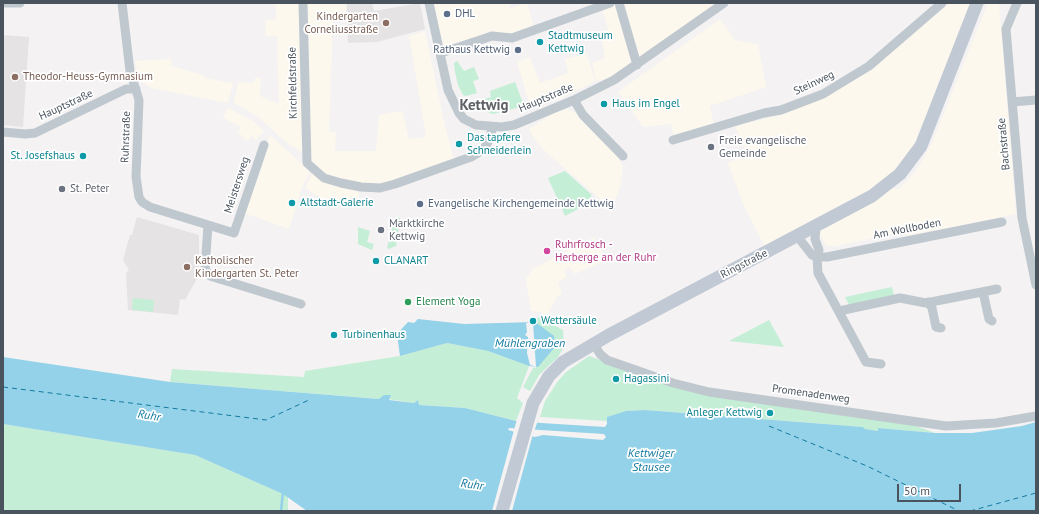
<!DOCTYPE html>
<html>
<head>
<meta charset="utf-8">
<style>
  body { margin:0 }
  #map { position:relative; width:1039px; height:514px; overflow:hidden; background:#f4f2f2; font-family:"PT Sans",sans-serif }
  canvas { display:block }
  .frame { position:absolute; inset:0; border:4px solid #4a545e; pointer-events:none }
  .scale { position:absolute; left:897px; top:484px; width:64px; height:18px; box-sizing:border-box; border:2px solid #4a545e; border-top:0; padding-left:5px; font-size:12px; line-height:14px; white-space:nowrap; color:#4a545e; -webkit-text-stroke:3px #fff; paint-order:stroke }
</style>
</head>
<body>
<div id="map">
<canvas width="1039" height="514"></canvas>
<div class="frame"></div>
<div class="scale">50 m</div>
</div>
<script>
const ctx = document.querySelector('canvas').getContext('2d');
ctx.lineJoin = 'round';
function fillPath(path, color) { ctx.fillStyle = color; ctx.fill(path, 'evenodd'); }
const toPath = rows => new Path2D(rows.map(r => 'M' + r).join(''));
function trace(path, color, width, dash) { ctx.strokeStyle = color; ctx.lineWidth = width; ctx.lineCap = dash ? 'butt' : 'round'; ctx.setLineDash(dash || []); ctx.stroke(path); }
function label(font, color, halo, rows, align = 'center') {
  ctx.font = font + ' "PT Sans",sans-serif'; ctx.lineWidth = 3.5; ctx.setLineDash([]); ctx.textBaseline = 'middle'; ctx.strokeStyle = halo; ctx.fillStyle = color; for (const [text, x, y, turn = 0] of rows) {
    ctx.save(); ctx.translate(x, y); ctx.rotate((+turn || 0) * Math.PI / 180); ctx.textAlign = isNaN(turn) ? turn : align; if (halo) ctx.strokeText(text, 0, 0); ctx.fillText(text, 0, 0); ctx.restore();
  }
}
const commercial = toPath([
  [276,3,300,3,304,140,302,152,287,143,257,116,234,103,238,83,254,82,255,78,261,78,260,96,279,104,277,36,265,36,266,20,276,19],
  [305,3,345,3,347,17,333,17,329,131,336,133,335,151,376,151,379,115,402,111,409,139,426,137,409,36,425,31,445,126,454,160,399,180,379,184,362,184,338,179,321,172,310,162],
  [434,3,508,3,511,8,527,3,534,27,511,37,492,33,443,47],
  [624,3,717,3,640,59],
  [949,3,974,3,912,149,888,178,862,196,829,211,766,249,743,204,728,163,746,153,735,126,781,115,829,95,873,69],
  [988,3,999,3,1016,214,905,236,904,232,832,247,826,245,817,229,885,188,899,189,916,171,932,143],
  [617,4,633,64,613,77,596,81,592,63,605,58,600,32,608,29,602,9],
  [720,19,735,40,758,44,766,87,710,106,714,126,674,137,671,124,643,127,618,92],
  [587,54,595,81,560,99,530,106,517,62,530,57,540,83,568,73,565,59],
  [171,59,171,66,203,75,204,78,233,83,228,103,151,88,138,79,135,61],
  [228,108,253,121,264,131,256,140,251,136,249,141,242,138,243,136,238,133,241,127,223,118],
  [567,109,574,112,614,151,623,167,620,187,615,201,605,203,548,154,535,140,529,129,552,114],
  [270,135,310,171,303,185,289,229,244,213,258,167],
  [312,174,325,181,359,191,357,205,321,198,305,188],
  [594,237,607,260,575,274,569,267,564,271,567,277,558,282,562,293,556,298,547,316,540,312,531,311,526,279,533,269]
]);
const education = toPath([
  [347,3,372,3,374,11,420,3,425,29,377,42,348,43],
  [3,35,29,37,23,127,3,125],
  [137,217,199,235,199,275,185,300,180,299,178,315,128,310,126,273,129,270,123,260,130,235,132,235]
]);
const green = toPath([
  [457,61,464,71,474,67,479,79,473,81,477,93,466,96,463,95,458,85,455,72,454,63],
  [515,82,524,106,493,114,476,108,481,100,491,97,490,91],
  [565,171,592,195,582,207,565,216,548,178],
  [395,217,400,218,396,246,389,249,387,248],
  [358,227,370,231,367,242,374,244,372,250,358,244],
  [892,287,894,296,849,305,845,297],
  [133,298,154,300,153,312,132,310],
  [539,317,563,330,564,347,558,357,539,375,530,391,523,387,533,368,538,367,535,322,533,322],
  [769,320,784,347,729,341],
  [447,343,488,351,529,366,517,398,523,403,516,421,465,408,419,405,418,400,414,403,388,399,391,396,380,399,170,382,172,369,304,377,305,371,400,356],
  [589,356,686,390,911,424,935,433,879,428,878,431,865,429,863,427,645,410,626,411,608,417,607,421,540,417,545,401,558,381,566,372],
  [3,424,195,455,288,496,288,511,3,511]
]);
const water = toPath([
  [418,319,464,324,535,322,554,336,555,347,538,367,529,366,488,351,447,343,400,356,397,334,408,322,414,323],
  [3,357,170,382,379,399,384,395,391,395,389,400,414,403,418,400,419,405,465,408,516,421,541,423,605,427,607,424,607,417,626,411,645,410,863,427,865,429,878,431,878,428,935,433,972,433,1022,426,1036,422,1036,511,307,511,283,494,195,455,3,424],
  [509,428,604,434,606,437,603,440,543,435,535,437,515,432,508,430]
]);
const pier = toPath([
  [533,322,536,367,530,365,527,353,528,337,525,335,527,332,526,323],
  [517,419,538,420,534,432,518,431,533,434,512,511,492,511]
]);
const stream = toPath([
  [281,511,283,492]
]);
const ferry = toPath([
  [3,387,266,420,311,399],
  [769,426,867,466,959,511],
  [970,511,1036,493]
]);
const street = toPath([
  [6,3,20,3],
  [122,3,130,71,139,100,136,177,139,197,142,202,150,207,234,233,264,145],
  [303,3,307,163,324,178,341,183,361,187,380,188,395,184,471,157,483,150,488,142,493,127],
  [429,3,448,90,459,113,464,119,476,125,502,127,514,125,574,100,614,80,724,3],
  [619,3,637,65],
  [1017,3,1006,29,1022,218,1036,285],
  [441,53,492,36,512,38,610,3],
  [574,100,583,115,623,156],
  [1012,102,1036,100],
  [3,132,25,134,35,133,126,89,136,89],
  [673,140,764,113,781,110,823,94,869,66,942,3],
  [820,224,816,228,815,239,819,250,817,257,818,273,866,362,881,364],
  [208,225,205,269,210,276,301,304],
  [797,236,812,255,817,257,827,257,1002,222],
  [983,292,989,319,992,321],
  [928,302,932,308,936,327,941,328],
  [839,311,900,298,926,303,997,289],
  [594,344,600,354,607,360,673,383,709,392,946,426,996,423,1036,416]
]);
const secondary = toPath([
  [502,511,533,403,549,376,563,362,609,335,872,196,900,174,921,146,977,3]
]);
const markers = [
  [447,14,4,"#5c6f8a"],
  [386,23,4,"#8d6e63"],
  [540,42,4,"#0f9aa8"],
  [518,50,4,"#5c6f8a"],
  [15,77,4,"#8d6e63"],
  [604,104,4,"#0f9aa8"],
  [459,144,4,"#0f9aa8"],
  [711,147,4,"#6b7280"],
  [83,156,4,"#0f9aa8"],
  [62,189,4,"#6b7280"],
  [292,203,4,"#0f9aa8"],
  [420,204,4,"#5c6f8a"],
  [381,230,4,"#6b7280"],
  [547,251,4,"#d1479c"],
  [376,261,4,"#0f9aa8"],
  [187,267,4,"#8d6e63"],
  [408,302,4,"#2e9e5b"],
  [533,321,4,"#0f9aa8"],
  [334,335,4,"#0f9aa8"],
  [616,379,4,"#0f9aa8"],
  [770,413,4,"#0f9aa8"]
];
const serviceNames = [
  ["DHL",455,14],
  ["Rathaus Kettwig",510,50,"right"],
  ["Evangelische Kirchengemeinde Kettwig",428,204]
];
const educationNames = [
  ["Kindergarten",378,17,"right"],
  ["Corneliusstraße",378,30,"right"],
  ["Theodor-Heuss-Gymnasium",23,77],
  ["Katholischer",195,261],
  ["Kindergarten St. Peter",195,274]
];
const cultureNames = [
  ["Stadtmuseum",548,36],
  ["Kettwig",548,49],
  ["Haus im Engel",612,104],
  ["Das tapfere",467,138],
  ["Schneiderlein",467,151],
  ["St. Josefshaus",75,156,"right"],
  ["Altstadt-Galerie",300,203],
  ["CLANART",384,261],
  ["Wettersäule",541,321],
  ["Turbinenhaus",342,335],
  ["Hagassini",624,379],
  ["Anleger Kettwig",762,413,"right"]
];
const streetNames = [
  ["Kirchfeldstraße",293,83,-91],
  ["Steinweg",814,83,-25],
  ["Hauptstraße",546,98,-23],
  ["Hauptstraße",66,105,-25],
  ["Ruhrstraße",126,137,-88],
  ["Bachstraße",1004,144,-95],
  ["Meistersweg",237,185,-72],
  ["Am Wollboden",907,229,-11],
  ["Ringstraße",744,264,-27],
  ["Promenadenweg",811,394,8]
];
const worshipNames = [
  ["Freie evangelische",719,141],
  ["Gemeinde",719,154],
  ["St. Peter",70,189],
  ["Marktkirche",389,224],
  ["Kettwig",389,237]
];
const hotelNames = [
  ["Ruhrfrosch -",555,245],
  ["Herberge an der Ruhr",555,258]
];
const leisureNames = [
  ["Element Yoga",416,302]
];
const waterNames = [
  ["Mühlengraben",530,344],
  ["Ruhr",149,416,9],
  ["Kettwiger",651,454],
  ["Stausee",651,468],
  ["Ruhr",472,485,8]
];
const districtNames = [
  ["Kettwig",484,106]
];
fillPath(commercial, '#fcf8ee');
fillPath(education, '#e5e3e3');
fillPath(green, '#c4eed6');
fillPath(water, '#93d2e8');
fillPath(pier, '#f4f2f2');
trace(stream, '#93d2e8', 2.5);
trace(ferry, '#157aa0', 1, [5, 4]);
trace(street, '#c0c8cf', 9);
trace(secondary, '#c1c9d4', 13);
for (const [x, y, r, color] of markers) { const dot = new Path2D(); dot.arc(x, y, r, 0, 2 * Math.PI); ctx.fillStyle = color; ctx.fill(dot); trace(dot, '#fff', 1.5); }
label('11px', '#4e5e75', '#fff', serviceNames, 'left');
label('11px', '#785e54', '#fff', educationNames, 'left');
label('11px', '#0d838f', '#fff', cultureNames, 'left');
label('11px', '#4a545e', '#fff', streetNames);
label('11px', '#5b616d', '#fff', worshipNames, 'left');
label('11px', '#b23c85', '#fff', hotelNames, 'left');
label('11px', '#27864d', '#fff', leisureNames, 'left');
label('italic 12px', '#157aa0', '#fff', waterNames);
label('bold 15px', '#5e6166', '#fff', districtNames);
</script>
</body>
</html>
